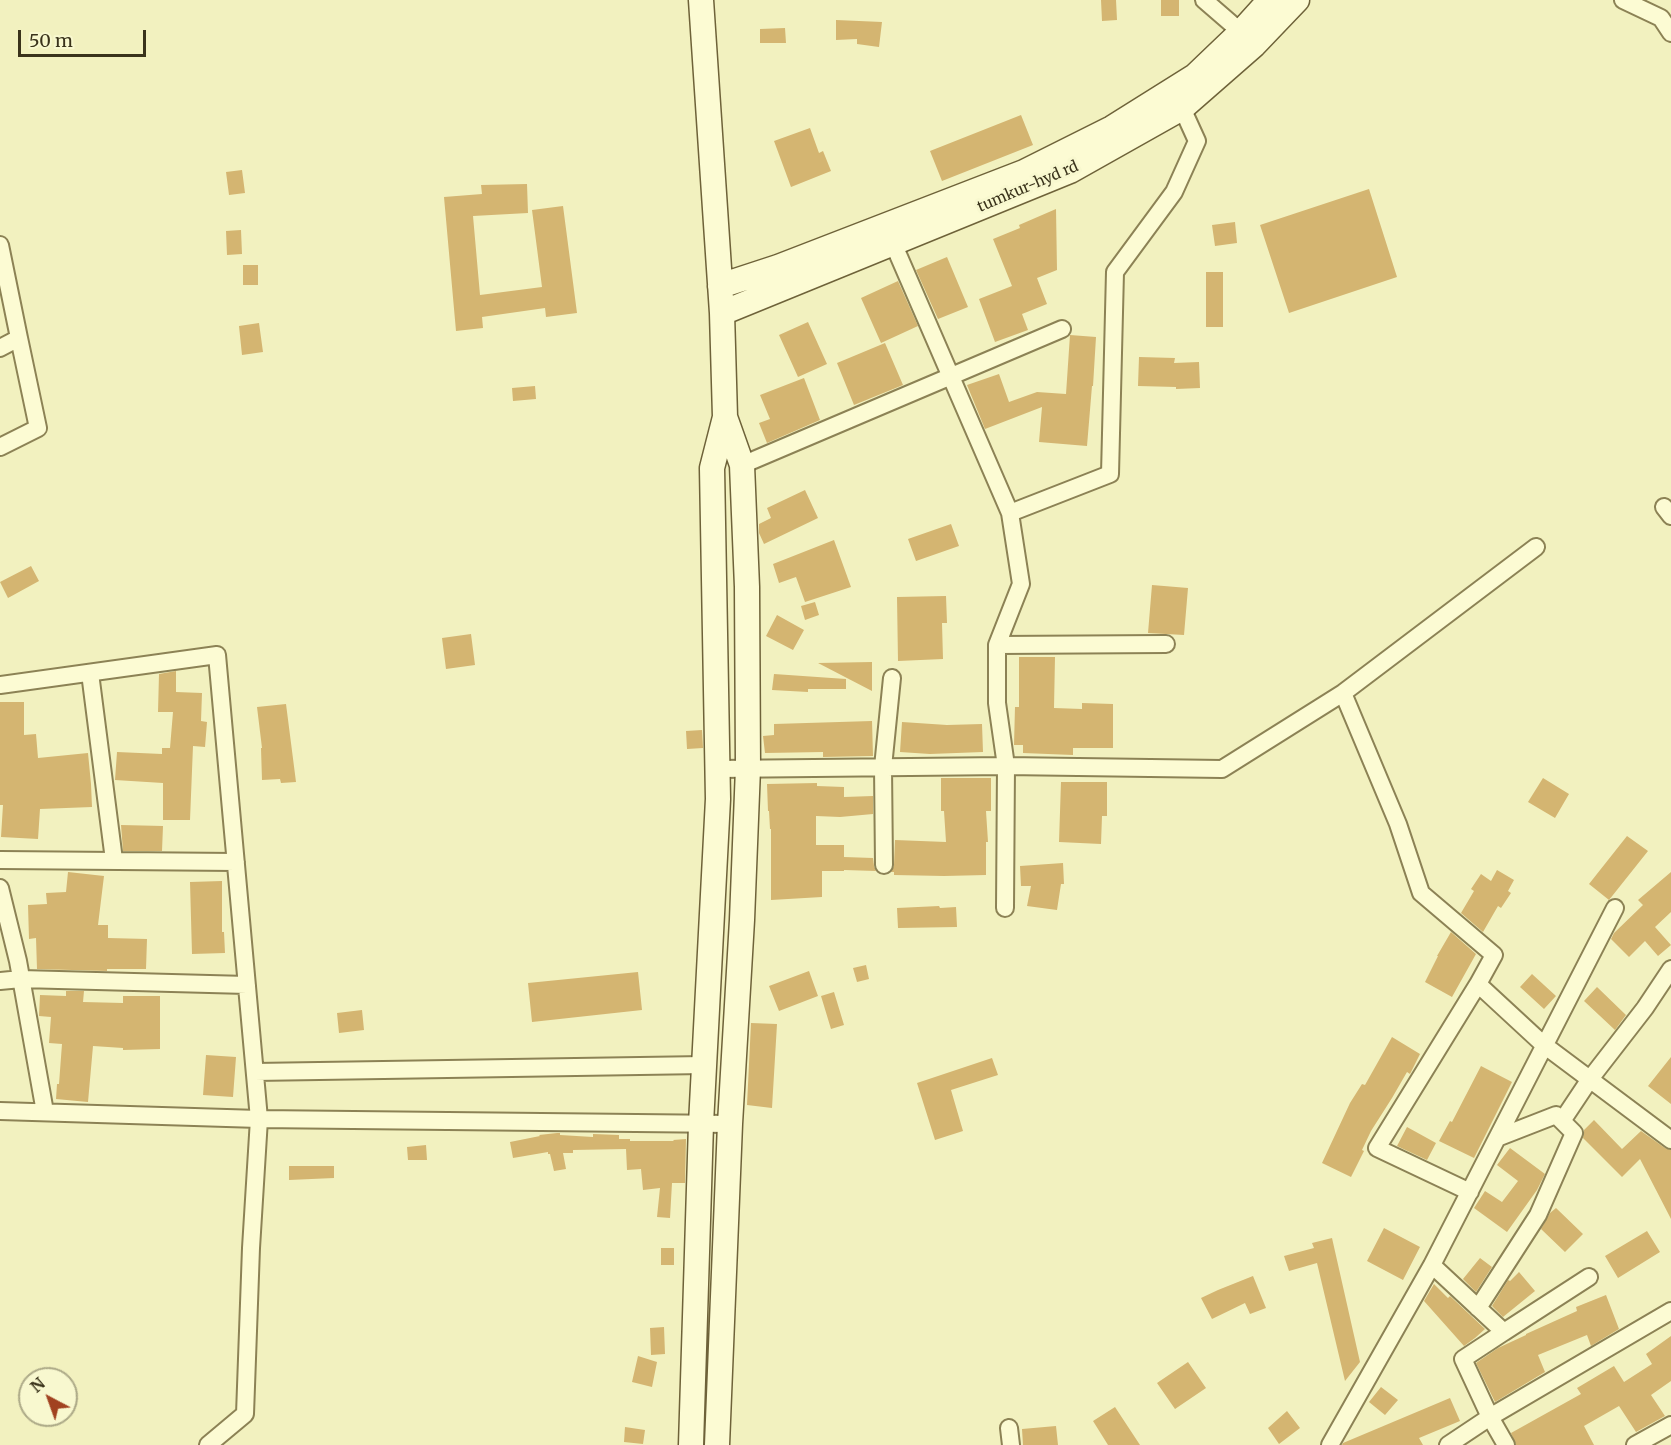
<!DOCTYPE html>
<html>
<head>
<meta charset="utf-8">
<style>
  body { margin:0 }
  #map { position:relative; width:1671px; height:1445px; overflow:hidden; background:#f2f1bf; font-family:Merriweather,serif }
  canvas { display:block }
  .north { position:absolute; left:18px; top:1367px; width:60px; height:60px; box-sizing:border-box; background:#f8f8cf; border:2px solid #aca987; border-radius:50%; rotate:319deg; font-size:16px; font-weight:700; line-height:24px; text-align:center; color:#3a331b }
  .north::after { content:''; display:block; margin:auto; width:21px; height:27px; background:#a14220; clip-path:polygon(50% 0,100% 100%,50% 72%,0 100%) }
  .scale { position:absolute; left:18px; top:30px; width:128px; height:27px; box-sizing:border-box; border:3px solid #3a331b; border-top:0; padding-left:8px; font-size:18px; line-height:21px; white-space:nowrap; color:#3a331b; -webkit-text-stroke:4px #f8f8cf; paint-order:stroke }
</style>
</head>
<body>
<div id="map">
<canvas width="1671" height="1445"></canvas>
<div class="north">N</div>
<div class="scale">50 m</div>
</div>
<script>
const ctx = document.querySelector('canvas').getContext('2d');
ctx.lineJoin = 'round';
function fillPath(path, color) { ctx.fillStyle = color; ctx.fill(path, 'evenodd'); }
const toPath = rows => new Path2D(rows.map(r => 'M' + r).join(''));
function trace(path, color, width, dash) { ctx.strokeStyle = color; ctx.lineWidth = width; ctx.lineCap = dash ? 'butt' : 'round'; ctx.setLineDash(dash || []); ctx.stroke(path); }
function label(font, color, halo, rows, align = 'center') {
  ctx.font = font + ' Merriweather,serif'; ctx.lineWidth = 6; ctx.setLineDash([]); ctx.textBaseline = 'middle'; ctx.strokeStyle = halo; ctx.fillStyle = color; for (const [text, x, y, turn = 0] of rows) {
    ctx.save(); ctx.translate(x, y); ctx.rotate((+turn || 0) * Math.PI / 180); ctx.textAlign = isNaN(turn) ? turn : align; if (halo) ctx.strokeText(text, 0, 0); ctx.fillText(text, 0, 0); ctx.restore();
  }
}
const building = toPath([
  [1101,0,1116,0,1117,20,1102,21],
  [1161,0,1179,0,1179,16,1161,16],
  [836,20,882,22,879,47,857,44,857,39,836,40],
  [785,28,786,43,760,43,760,29],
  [1021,115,1033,145,942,181,930,151],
  [810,128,819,153,823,151,831,171,791,187,774,141],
  [242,170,245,193,229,195,226,172],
  [527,184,528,213,473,216,480,295,542,287,532,210,563,206,577,313,546,317,545,308,482,317,483,328,456,331,444,197,482,194,481,185],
  [1369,189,1397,277,1289,313,1260,225],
  [1056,209,1057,270,1037,278,1047,304,1022,314,1028,330,995,342,979,299,1012,286,993,239,1020,228,1019,225],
  [1235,222,1237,243,1215,246,1212,225],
  [241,230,242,254,227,255,226,231],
  [947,257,968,307,938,319,916,270],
  [243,265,258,265,258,285,243,285],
  [1206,272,1223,272,1223,327,1206,327],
  [898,281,918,326,881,343,861,298],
  [808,322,827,364,798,377,779,335],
  [259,323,263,352,242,355,239,326],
  [1070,335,1096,337,1093,386,1092,386,1087,446,1039,442,1042,407,985,429,967,385,999,374,1009,402,1037,392,1066,394],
  [885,343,903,385,854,405,837,363],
  [1139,357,1175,358,1174,363,1199,362,1200,388,1176,389,1176,387,1138,386],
  [804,378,820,420,767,443,759,423,770,419,760,395],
  [535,386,536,399,513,401,512,388],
  [805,490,818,518,764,544,759,533,759,524,771,518,767,508],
  [951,524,959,546,916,561,908,539],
  [834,540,851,587,805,602,796,577,779,583,773,564],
  [31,566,39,581,8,598,0,582],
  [1152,585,1188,588,1184,635,1148,633],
  [946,596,947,623,942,623,943,659,898,661,897,597],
  [815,602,819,615,805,620,801,606],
  [777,615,804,630,793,650,766,636],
  [471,634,475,665,446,669,442,638],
  [1019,657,1055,657,1054,708,1082,709,1082,703,1113,704,1113,748,1073,748,1073,755,1023,753,1023,745,1014,745,1015,707,1019,707],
  [872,662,872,691,818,663],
  [176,671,176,692,202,693,201,721,207,722,205,747,193,746,190,820,163,820,163,783,115,780,117,752,162,754,162,748,170,748,173,712,158,712,159,674],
  [774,674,846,679,846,689,808,689,808,692,772,690],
  [0,702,24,702,24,735,36,734,38,758,88,753,91,784,92,807,40,809,38,839,1,837,3,805,0,805],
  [286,704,296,782,281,783,280,779,262,780,261,748,262,748,257,707],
  [872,721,873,756,823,757,823,752,765,753,763,736,774,735,774,724],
  [902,722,947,725,982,724,983,752,930,754,900,752],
  [702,730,703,748,687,749,686,731],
  [941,778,991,778,991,811,986,811,988,842,986,842,986,875,944,876,894,875,894,872,891,872,894,865,895,840,946,842,944,811,941,811],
  [1543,778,1569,794,1555,818,1528,802],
  [1061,782,1107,782,1107,816,1102,816,1101,844,1059,842],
  [817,783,817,786,844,787,844,797,873,796,873,814,840,817,816,816,816,845,844,845,844,857,873,858,874,866,876,871,844,870,844,871,822,871,822,897,771,900,771,829,770,829,769,811,768,811,767,784],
  [121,825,163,826,162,851,123,851],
  [1627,836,1648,851,1609,900,1589,884],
  [1063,863,1064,884,1061,884,1057,910,1027,906,1031,886,1021,886,1020,866],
  [1497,870,1514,880,1508,891,1511,893,1501,908,1498,906,1483,932,1461,913,1474,891,1471,889,1481,874,1491,881],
  [68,872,104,876,98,925,108,925,108,938,147,939,146,969,107,969,107,971,37,969,36,938,29,939,28,905,47,904,46,893,66,892],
  [1671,872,1671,912,1655,927,1671,945,1658,956,1645,941,1629,957,1611,939,1614,933,1643,905,1638,900],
  [222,881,222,932,224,932,225,953,192,954,190,882],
  [939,906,940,908,956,907,957,927,898,928,897,908],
  [1451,932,1476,954,1452,997,1425,982,1438,956,1437,956],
  [866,965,869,979,857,982,853,968],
  [809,971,818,996,779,1011,769,986],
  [638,972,642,1010,532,1022,528,983],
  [1532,974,1556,996,1544,1009,1520,987],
  [1597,987,1626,1015,1615,1030,1584,1001],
  [66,991,84,991,83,1002,123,1003,123,996,160,996,160,1049,123,1050,123,1048,93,1046,88,1102,56,1099,57,1084,59,1084,62,1044,49,1043,51,1017,39,1016,40,995,66,996],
  [834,992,844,1025,831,1029,821,996],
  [362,1010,364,1030,339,1033,337,1013],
  [751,1023,777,1024,772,1108,747,1105],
  [1392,1037,1420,1054,1410,1074,1407,1072,1392,1098,1371,1131,1362,1150,1364,1151,1351,1177,1322,1163,1350,1103,1362,1084,1365,1085],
  [206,1055,236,1057,233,1097,203,1095],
  [1671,1057,1671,1104,1648,1086],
  [992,1058,998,1075,951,1090,963,1131,935,1140,917,1083],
  [1481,1066,1512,1082,1474,1158,1439,1141,1450,1121,1452,1122],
  [1594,1120,1622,1149,1641,1131,1665,1148,1671,1150,1671,1219,1640,1159,1622,1177,1583,1138,1584,1130],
  [1407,1127,1436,1143,1427,1160,1397,1146],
  [557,1133,560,1133,560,1135,593,1137,593,1134,619,1135,619,1139,630,1139,630,1141,674,1141,673,1140,686,1139,685,1183,672,1183,670,1218,657,1217,660,1188,643,1190,641,1169,627,1170,626,1149,573,1150,573,1153,563,1153,566,1169,554,1171,550,1154,548,1154,548,1152,513,1158,510,1142,540,1136,539,1135],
  [426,1145,427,1160,408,1160,407,1147],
  [1510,1148,1545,1174,1537,1190,1507,1232,1474,1208,1485,1191,1502,1202,1518,1181,1497,1165],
  [289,1166,334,1166,334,1178,289,1180],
  [1556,1208,1583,1234,1565,1252,1541,1229,1550,1213],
  [1384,1228,1420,1247,1403,1280,1367,1261],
  [1647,1231,1660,1252,1618,1278,1605,1256],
  [1332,1238,1360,1362,1345,1381,1317,1263,1289,1271,1284,1256,1314,1248,1312,1243],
  [661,1248,674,1248,674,1265,661,1265],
  [1480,1258,1492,1267,1476,1292,1463,1279],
  [1519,1272,1535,1291,1503,1317,1492,1306,1508,1280,1510,1281],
  [1253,1276,1266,1308,1250,1314,1245,1303,1212,1319,1201,1298,1218,1290],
  [1434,1284,1448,1298,1450,1296,1485,1329,1475,1338,1464,1346,1424,1301],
  [1606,1295,1619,1329,1591,1346,1587,1335,1538,1355,1545,1372,1495,1402,1476,1363,1498,1348,1526,1335,1526,1334,1577,1311,1576,1307],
  [664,1327,665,1354,651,1355,650,1328],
  [1671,1336,1671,1381,1651,1395,1665,1416,1636,1432,1619,1406,1584,1426,1594,1445,1516,1445,1511,1433,1581,1394,1577,1388,1614,1366,1624,1382,1652,1364,1646,1354],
  [638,1356,657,1362,652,1387,632,1382],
  [1188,1362,1206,1388,1175,1409,1157,1383],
  [1381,1387,1398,1400,1385,1415,1369,1402],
  [1450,1398,1460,1421,1419,1438,1423,1445,1342,1445,1343,1443],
  [1115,1407,1140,1445,1108,1445,1093,1421],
  [1287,1411,1300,1428,1279,1444,1268,1428],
  [1056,1426,1058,1445,1023,1445,1022,1429],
  [625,1427,645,1430,643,1444,624,1442]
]);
const minor = toPath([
  [1204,0,1241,32],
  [1623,0,1661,18,1671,33],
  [893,243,1010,513],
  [0,245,19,338],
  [0,348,19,338,38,428,0,447],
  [742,465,1062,329],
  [1664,507,1671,516],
  [997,645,1021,584,1010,513,1110,474,1115,272,1174,192,1197,141,1182,108],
  [90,673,114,860],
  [0,685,217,655,259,1119,251,1248,245,1414,208,1445],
  [1343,693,1398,824,1421,893,1494,955,1478,984,1544,1045,1671,1140],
  [718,769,1006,766,1222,769,1343,693,1536,547],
  [0,860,236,862],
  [884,865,883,767,892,678],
  [0,888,18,961,45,1112],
  [1005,908,1006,766,997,703,997,645,1166,644],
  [0,981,21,979,247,985],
  [255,1072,704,1065],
  [0,1111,259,1119,730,1124],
  [1562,1121,1590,1079,1645,1008,1671,969],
  [1470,1192,1377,1148,1478,984],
  [1432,1265,1504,1332,1463,1359,1490,1417,1506,1445],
  [1478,1308,1538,1215,1574,1133,1556,1115,1497,1138],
  [1504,1332,1589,1277],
  [1009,1428,1011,1445],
  [1330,1445,1432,1265,1615,908],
  [1448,1445,1490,1417,1671,1311],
  [1635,1445,1671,1425]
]);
const secondary = toPath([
  [720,286,778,267,1024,172,1112,128,1195,76,1241,32,1270,0],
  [722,313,1070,171,1182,108,1254,45,1297,0],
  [691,1445,701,1124,718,799,712,468,725,417,722,313,701,0],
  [717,1445,730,1124,742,920,748,768,747,587,742,465,725,417]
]);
const streetNames = [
  ["tumkur-hyd rd",1028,187,-23]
];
fillPath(building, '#d4b571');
trace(minor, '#8c8255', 20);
trace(secondary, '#6e6239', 27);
trace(minor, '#fcfbd3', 16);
trace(secondary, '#fcfbd3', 24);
label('15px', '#3a331b', '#f8f8cf', streetNames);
</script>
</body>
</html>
